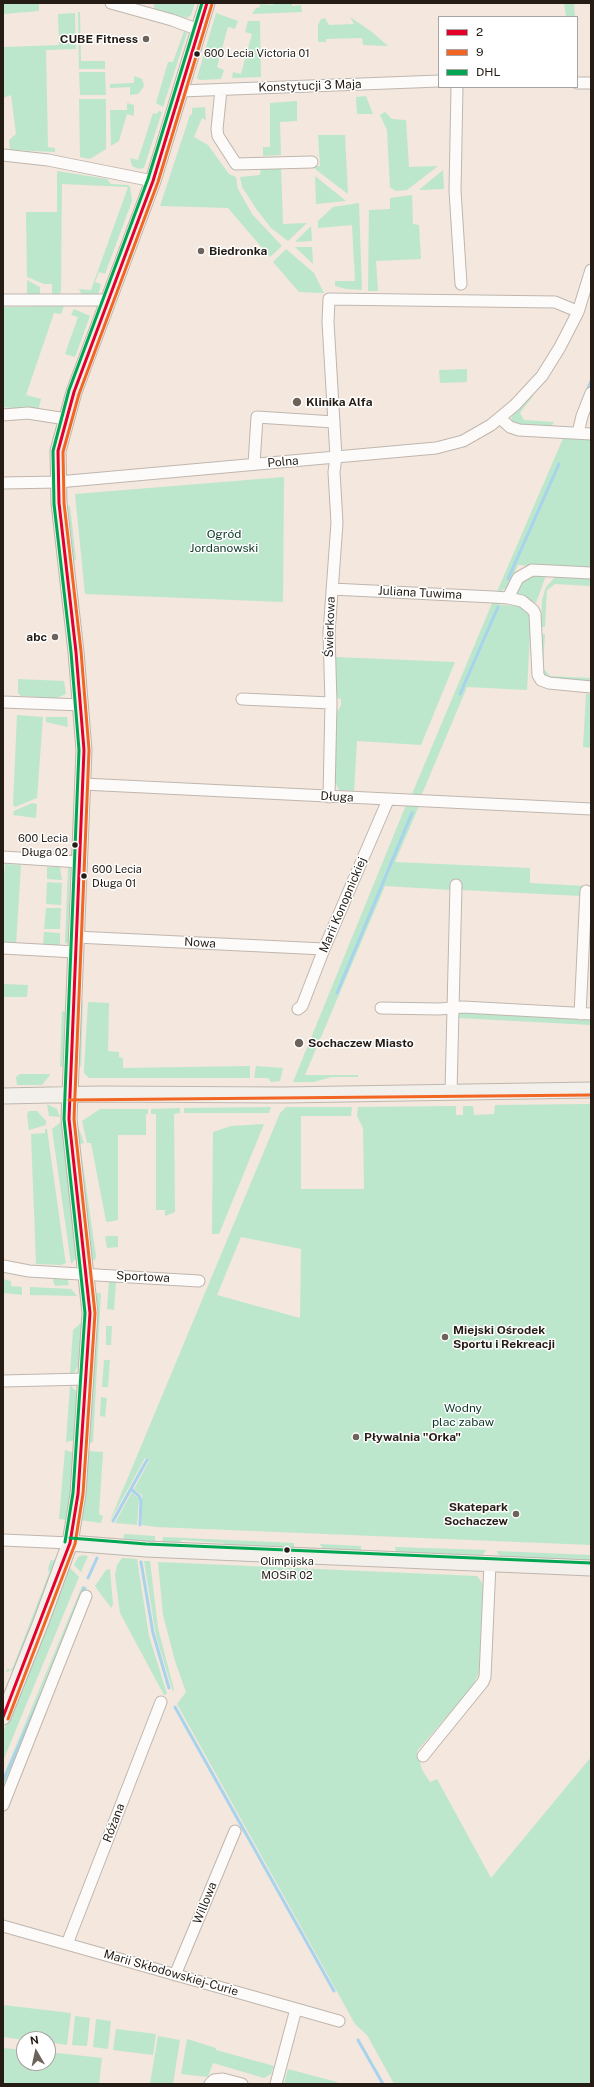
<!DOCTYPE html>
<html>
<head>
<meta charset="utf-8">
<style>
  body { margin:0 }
  #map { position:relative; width:594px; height:2087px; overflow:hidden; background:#f4e7dd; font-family:"Public Sans",sans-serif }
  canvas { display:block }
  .frame { position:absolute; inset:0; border:4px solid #241c15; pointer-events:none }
  .legend { position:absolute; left:438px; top:16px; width:140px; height:72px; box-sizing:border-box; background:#fff; border:1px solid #a7a4a1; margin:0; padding:5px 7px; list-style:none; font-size:12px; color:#241c15 }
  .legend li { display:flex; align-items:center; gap:8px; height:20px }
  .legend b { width:20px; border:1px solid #a7a4a1 }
  .north { position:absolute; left:16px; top:2031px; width:40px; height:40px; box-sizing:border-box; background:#fff; border:1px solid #a7a4a1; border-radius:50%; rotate:351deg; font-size:11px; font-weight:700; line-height:16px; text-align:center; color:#241c15 }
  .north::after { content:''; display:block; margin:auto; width:14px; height:18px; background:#6d635b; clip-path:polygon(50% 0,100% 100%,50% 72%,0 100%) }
</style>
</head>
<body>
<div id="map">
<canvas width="594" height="2087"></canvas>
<div class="frame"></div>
<ul class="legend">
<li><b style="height:5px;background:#e4002b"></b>2</li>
<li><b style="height:5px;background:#f26522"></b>9</li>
<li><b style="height:5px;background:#00a651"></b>DHL</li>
</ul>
<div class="north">N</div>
</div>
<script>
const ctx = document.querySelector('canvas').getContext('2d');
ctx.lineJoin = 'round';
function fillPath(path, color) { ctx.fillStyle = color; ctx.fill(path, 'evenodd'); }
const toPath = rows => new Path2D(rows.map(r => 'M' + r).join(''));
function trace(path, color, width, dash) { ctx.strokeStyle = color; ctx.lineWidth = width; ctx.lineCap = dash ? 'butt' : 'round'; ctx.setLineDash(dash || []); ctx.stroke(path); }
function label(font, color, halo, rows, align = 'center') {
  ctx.font = font + ' "Public Sans",sans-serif'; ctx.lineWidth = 3; ctx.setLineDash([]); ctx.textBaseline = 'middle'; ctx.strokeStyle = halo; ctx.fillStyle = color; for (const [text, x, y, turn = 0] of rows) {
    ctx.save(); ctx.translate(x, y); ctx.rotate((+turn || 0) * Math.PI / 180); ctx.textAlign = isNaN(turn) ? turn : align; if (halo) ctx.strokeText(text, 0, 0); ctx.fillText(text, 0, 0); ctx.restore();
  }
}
const green = toPath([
  [3,3,39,3,39,11,3,14],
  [154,3,195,3,191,15,187,18,154,10],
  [274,3,292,3,292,6,301,5,302,12,252,14,256,8,260,7,260,4,273,5],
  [564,3,574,3,575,16,566,16],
  [78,12,80,12,81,61,105,61,105,69,79,69],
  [75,13,76,49,46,50,48,147,55,148,55,152,10,150,9,140,16,134,11,95,3,98,3,47,59,45,58,14],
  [216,13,238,21,235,29,228,27,217,67,224,70,221,79,200,80,197,78],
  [350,17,372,32,388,46,363,45,362,38,326,39,326,42,318,42,318,25,321,19,325,18,329,25,354,24],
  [248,21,260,21,261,77,232,78,233,72,241,74,252,34,245,32],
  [184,31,187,33,163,107,156,103,168,62,173,62],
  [79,72,105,72,106,95,80,95],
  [134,76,142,79,144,85,143,88,138,94,130,95,130,87,110,88,110,84,134,83],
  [366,96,373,114,357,114,356,97],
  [79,99,106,99,106,149,90,159,80,157],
  [297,101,297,121,280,122,281,155,263,156,263,147,270,147,270,103],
  [127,103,134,105,134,116,127,114,119,141,111,146,110,110,127,110],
  [205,107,206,120,202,118,194,137,208,145,229,174,236,177,238,189,252,214,282,246,270,257,228,208,160,206,190,115,192,114,192,108],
  [159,111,162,112,144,168,139,169,132,166,130,158,138,160,153,113,156,114],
  [385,112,392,119,406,120,409,167,438,166,407,190,396,191,390,187,387,130,380,115],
  [318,135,345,135,348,194,315,169,315,166,320,166],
  [281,167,283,224,307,223,288,241,271,228,257,210,242,187,240,177,260,175,261,168],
  [443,170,444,189,419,190],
  [57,171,107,179,111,184,128,185,130,187,132,201,105,274,99,272,95,282,101,284,98,295,82,295,79,289,91,290,128,187,62,184,61,289,60,295,52,295,52,284,44,284,27,277,26,212,57,212],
  [315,176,346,201,316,204],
  [412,195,413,224,419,225,421,259,376,261,378,291,368,291,369,210,390,209,390,198],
  [359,203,362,290,346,289,335,286,335,281,355,281,352,225,318,228,318,221,333,207],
  [311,226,312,241,295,242],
  [295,247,312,247,313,264],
  [286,249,314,273,324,293,299,292,273,262],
  [27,280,40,287,40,295,27,295],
  [64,306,61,314,54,313,26,395,41,399,38,411,3,407,3,307],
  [74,309,90,316,75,357,65,354,78,317,71,315],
  [467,369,467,382,440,383,439,370],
  [531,396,533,396,520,413,524,420,554,422,550,429,513,423,511,420,512,416],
  [564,436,591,437,591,570,518,565,508,587,496,594],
  [284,477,283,602,85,594,75,494],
  [68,506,70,506,76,560,74,561],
  [534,573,551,574,545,578,536,603,516,595,515,590,515,586],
  [557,575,591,576,591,586,555,584,547,590,545,627,541,627,542,600,546,587],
  [493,601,501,605,525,606,531,615,527,690,467,687,422,794,412,794],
  [540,634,545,634,543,668,550,676,591,678,591,684,549,679,543,674],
  [335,657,455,662,421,745,357,741,354,791,339,790,336,784,333,784,335,711,338,711,341,705,341,699,337,698],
  [18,679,64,681,66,694,57,698,21,696,18,693],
  [586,694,591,694,591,748,583,747],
  [17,715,43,717,37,798,15,807,13,805],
  [46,717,67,717,68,727,46,722],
  [32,803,37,804,36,818,13,815,14,811],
  [406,805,419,806,395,862,530,868,530,883,585,886,581,896,462,890,459,883,452,890,385,886,305,1075,358,1075,358,1077,331,1077,314,1082,293,1082],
  [5,864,21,865,16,945,3,944,3,889],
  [47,867,60,867,62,880,47,879],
  [68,867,70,868,68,938,68,942,65,944],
  [47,882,62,883,61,905,46,904],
  [46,908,61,908,60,929,44,929],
  [44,932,60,933,60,945,43,945],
  [3,984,28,985,27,997,3,997],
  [81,1001,83,1001,81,1066,78,1066],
  [88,1002,109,1003,108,1051,119,1052,119,1057,123,1058,123,1068,250,1066,250,1078,89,1078,84,1073,84,1069],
  [62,1011,65,1012,63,1067,60,1067],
  [459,1012,591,1020,591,1025,458,1018,456,1014],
  [256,1066,283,1068,280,1081,271,1082,268,1078,254,1078],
  [20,1074,49,1074,50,1075,42,1085,17,1085,16,1077],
  [47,1104,57,1109,60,1117,49,1116],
  [591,1104,591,1545,156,1527,142,1525,142,1495,134,1489,149,1461,145,1458,109,1523,280,1113,286,1107,352,1107,351,1116,301,1116,301,1189,364,1189,363,1128,357,1116,358,1107,456,1106,456,1115,463,1115,463,1106,473,1106,474,1115,494,1114,495,1105],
  [241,1237,301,1249,300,1318,217,1295],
  [271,1107,269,1113,184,1113,184,1108],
  [180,1108,180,1113,174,1114,175,1212,165,1216,165,1210,156,1210,156,1114,151,1114,151,1109],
  [100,1109,148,1109,148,1114,146,1114,146,1135,118,1135,118,1220,108,1222,106,1221,91,1143,87,1143,82,1121],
  [29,1111,37,1111,46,1121,46,1125,29,1130,27,1114],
  [61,1122,79,1251,77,1257,71,1264,52,1129],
  [264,1124,219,1234,212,1234,213,1132,231,1126],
  [78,1126,84,1143,80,1144,96,1256,95,1260,92,1260,82,1199,83,1175],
  [45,1129,47,1129,65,1258,66,1263,61,1265,36,1264,31,1134,45,1133],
  [108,1236,118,1236,118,1247,107,1248,105,1237],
  [54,1278,67,1278,69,1285,55,1286,53,1281],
  [3,1279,11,1281,11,1286,22,1287,22,1295,3,1293],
  [109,1281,131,1281,131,1283,116,1282,114,1310,107,1309],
  [30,1287,71,1289,77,1296,30,1295],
  [95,1293,101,1293,93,1442,88,1444],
  [82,1322,80,1363,74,1373,70,1373,73,1330],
  [106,1326,112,1326,111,1345,106,1345],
  [104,1360,110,1360,108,1387,102,1387],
  [70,1385,77,1392,78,1398,75,1440,66,1442],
  [101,1397,107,1398,105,1417,100,1416],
  [65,1450,75,1453,68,1520,59,1519],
  [88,1451,103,1452,99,1514,103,1516,101,1523,80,1520],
  [132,1492,139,1499,137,1525,115,1523],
  [124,1534,155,1536,155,1544,123,1541],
  [163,1537,294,1543,294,1548,228,1548,223,1543,182,1540,175,1545,162,1544],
  [320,1544,361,1546,361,1553,323,1549],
  [395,1547,486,1550,482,1556,402,1554,396,1552],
  [497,1551,591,1555,591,1562,503,1558,498,1554],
  [83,1555,88,1556,81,1572,74,1565,78,1557],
  [122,1558,137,1559,149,1636,167,1694,164,1695,120,1613,115,1575,117,1565],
  [51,1560,58,1561,14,1670,6,1672,8,1668,10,1671,13,1667,49,1573,48,1568],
  [144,1561,150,1561,158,1628,174,1690,173,1692,156,1636],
  [158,1562,477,1576,483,1584,479,1672,473,1686,417,1751,422,1770,430,1782,437,1779,491,1878,591,1757,591,2084,394,2084,367,2035,355,2024,177,1704,186,1692,175,1661,163,1615],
  [68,1566,79,1577,3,1761,3,1732],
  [110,1569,113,1605,111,1608,95,1586,106,1570],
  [82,1586,87,1588,84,1597,3,1795,3,1777],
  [3,2005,71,2013,67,2045,48,2042,48,2039,24,2040,3,2037],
  [75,2016,90,2018,87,2046,72,2045],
  [96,2019,111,2021,108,2049,93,2047],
  [116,2029,156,2034,153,2055,113,2050],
  [158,2036,180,2040,173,2084,150,2084],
  [187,2039,216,2048,216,2050,274,2066,271,2074,264,2078,213,2063,208,2077,181,2074],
  [3,2048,24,2050,24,2063,48,2063,48,2052,102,2058,99,2084,3,2084],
  [288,2069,337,2082,337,2084,284,2084]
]);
const stream = toPath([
  [587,391,591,381],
  [508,579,559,464],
  [460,694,498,607],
  [337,993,412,813],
  [131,1489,139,1496,141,1501,140,1525],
  [113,1521,147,1460],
  [141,1562,153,1633,169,1688],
  [88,1578,97,1558],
  [82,1595,84,1588],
  [175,1707,334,1991],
  [3,1781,43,1691],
  [358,2040,383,2084]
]);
const street = toPath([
  [111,3,172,20,199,30],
  [577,83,591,83],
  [457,87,455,191,461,284],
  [221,90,217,129,218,136,236,164,312,162],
  [181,91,439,81],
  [3,155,48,160,153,181],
  [3,300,110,300],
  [3,415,28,413,66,419],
  [500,418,510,427,519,430,591,434],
  [578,433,582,416,591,393],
  [254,464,257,417,334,422],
  [3,483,58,482,436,448,463,441,491,425,515,405,542,376,560,347,578,312,591,270],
  [332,589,493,597,508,598,522,601,533,610,535,614,538,675,541,680,549,683,591,687],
  [508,598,518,578,532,570,591,573],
  [242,699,331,703],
  [3,702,82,705],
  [83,784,591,809],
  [329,797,331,703,329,633,337,523,334,472,336,457,328,322,329,299,555,302,572,309],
  [3,857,80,862],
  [76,937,324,949],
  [3,948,75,952],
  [381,1008,439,1009,463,1007,591,1014],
  [298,1009,302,1006,324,949,388,800],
  [580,1014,586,891],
  [451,1092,456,885],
  [3,1266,29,1271,199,1281],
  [3,1381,85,1379],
  [3,1540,70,1543],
  [423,1756,483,1682,485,1677,490,1564],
  [3,1805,86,1596],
  [3,1926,339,2021],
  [67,1944,161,1702],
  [175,1975,235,1831],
  [210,2084,214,2080,223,2079,242,2084],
  [276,2084,296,2009]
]);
const secondary = toPath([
  [3,1096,98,1094,283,1095,591,1090],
  [70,1543,146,1549,591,1568],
  [3,1717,41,1622,70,1543,78,1494,90,1313,69,1119,84,750,76,652,59,503,58,451,74,392,153,181,207,3]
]);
const bus1 = toPath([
  [3,1717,70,1543,78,1494,90,1313,69,1119,84,750,76,652,59,503,58,451,74,392,153,181,207,3]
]);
const bus2 = toPath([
  [69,1100,591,1095],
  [8,1719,75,1544,83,1494,95,1313,74,1119,89,750,81,651,64,503,63,452,79,394,158,182,212,4]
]);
const bus3 = toPath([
  [70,1538,146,1544,591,1563],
  [65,1542,73,1493,85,1313,64,1119,79,750,71,652,54,504,53,451,69,390,148,179,202,3]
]);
const markers = [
  [146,39,4,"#6d635b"],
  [197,54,3.5,"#241c15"],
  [201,251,4,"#6d635b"],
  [297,402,5,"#6d635b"],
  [55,637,4,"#6d635b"],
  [75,845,3.5,"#241c15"],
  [84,876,3.5,"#241c15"],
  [299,1043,5,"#6d635b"],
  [445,1337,4,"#6d635b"],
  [356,1437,4,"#6d635b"],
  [516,1514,4,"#6d635b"],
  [287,1550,3.5,"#241c15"]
];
const busNames = [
  ["600 Lecia Victoria 01",204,54],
  ["600 Lecia",68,839,"right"],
  ["Długa 02",68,853,"right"],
  ["600 Lecia",92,870],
  ["Długa 01",92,884],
  ["Olimpijska",287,1562,"center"],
  ["MOSiR 02",287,1576,"center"]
];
const poiNames = [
  ["CUBE Fitness",138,39,"right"],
  ["Biedronka",209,251],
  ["Klinika Alfa",306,402],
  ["abc",47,637,"right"],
  ["Sochaczew Miasto",308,1043],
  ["Miejski Ośrodek",453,1330],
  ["Sportu i Rekreacji",453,1344],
  ["Pływalnia \"Orka\"",364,1437],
  ["Skatepark",508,1507,"right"],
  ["Sochaczew",508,1521,"right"]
];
const streetNames = [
  ["Konstytucji 3 Maja",310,86,-2],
  ["Polna",283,462,-5],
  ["Juliana Tuwima",420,593,3],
  ["Świerkowa",330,627,-88],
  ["Długa",337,797,3],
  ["Marii Konopnickiej",343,905,-67],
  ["Nowa",200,943,3],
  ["Sportowa",143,1277,3],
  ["Różana",114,1823,-69],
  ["Willowa",205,1903,-68],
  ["Marii Skłodowskiej-Curie",171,1973,16]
];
const parkNames = [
  ["Ogród",224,534],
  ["Jordanowski",224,548],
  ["Wodny",463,1408],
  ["plac zabaw",463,1422]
];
fillPath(green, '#bce7cc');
trace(stream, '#a7d3ec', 3);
trace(street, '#bfb6ae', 13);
trace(secondary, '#bfb6ae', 17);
trace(street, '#fdfbfa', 11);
trace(secondary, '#f3f0ec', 15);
trace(bus1, '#e4002b', 3);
trace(bus2, '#f26522', 3);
trace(bus3, '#00a651', 3);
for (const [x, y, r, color] of markers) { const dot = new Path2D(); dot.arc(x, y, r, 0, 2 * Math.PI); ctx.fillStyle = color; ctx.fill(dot); trace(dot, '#fff', 1.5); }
label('11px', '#241c15', '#fff', busNames, 'left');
label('bold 12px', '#241c15', '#fff', poiNames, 'left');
label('12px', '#241c15', '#fff', streetNames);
label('12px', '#0a3726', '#fff', parkNames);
</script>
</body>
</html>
